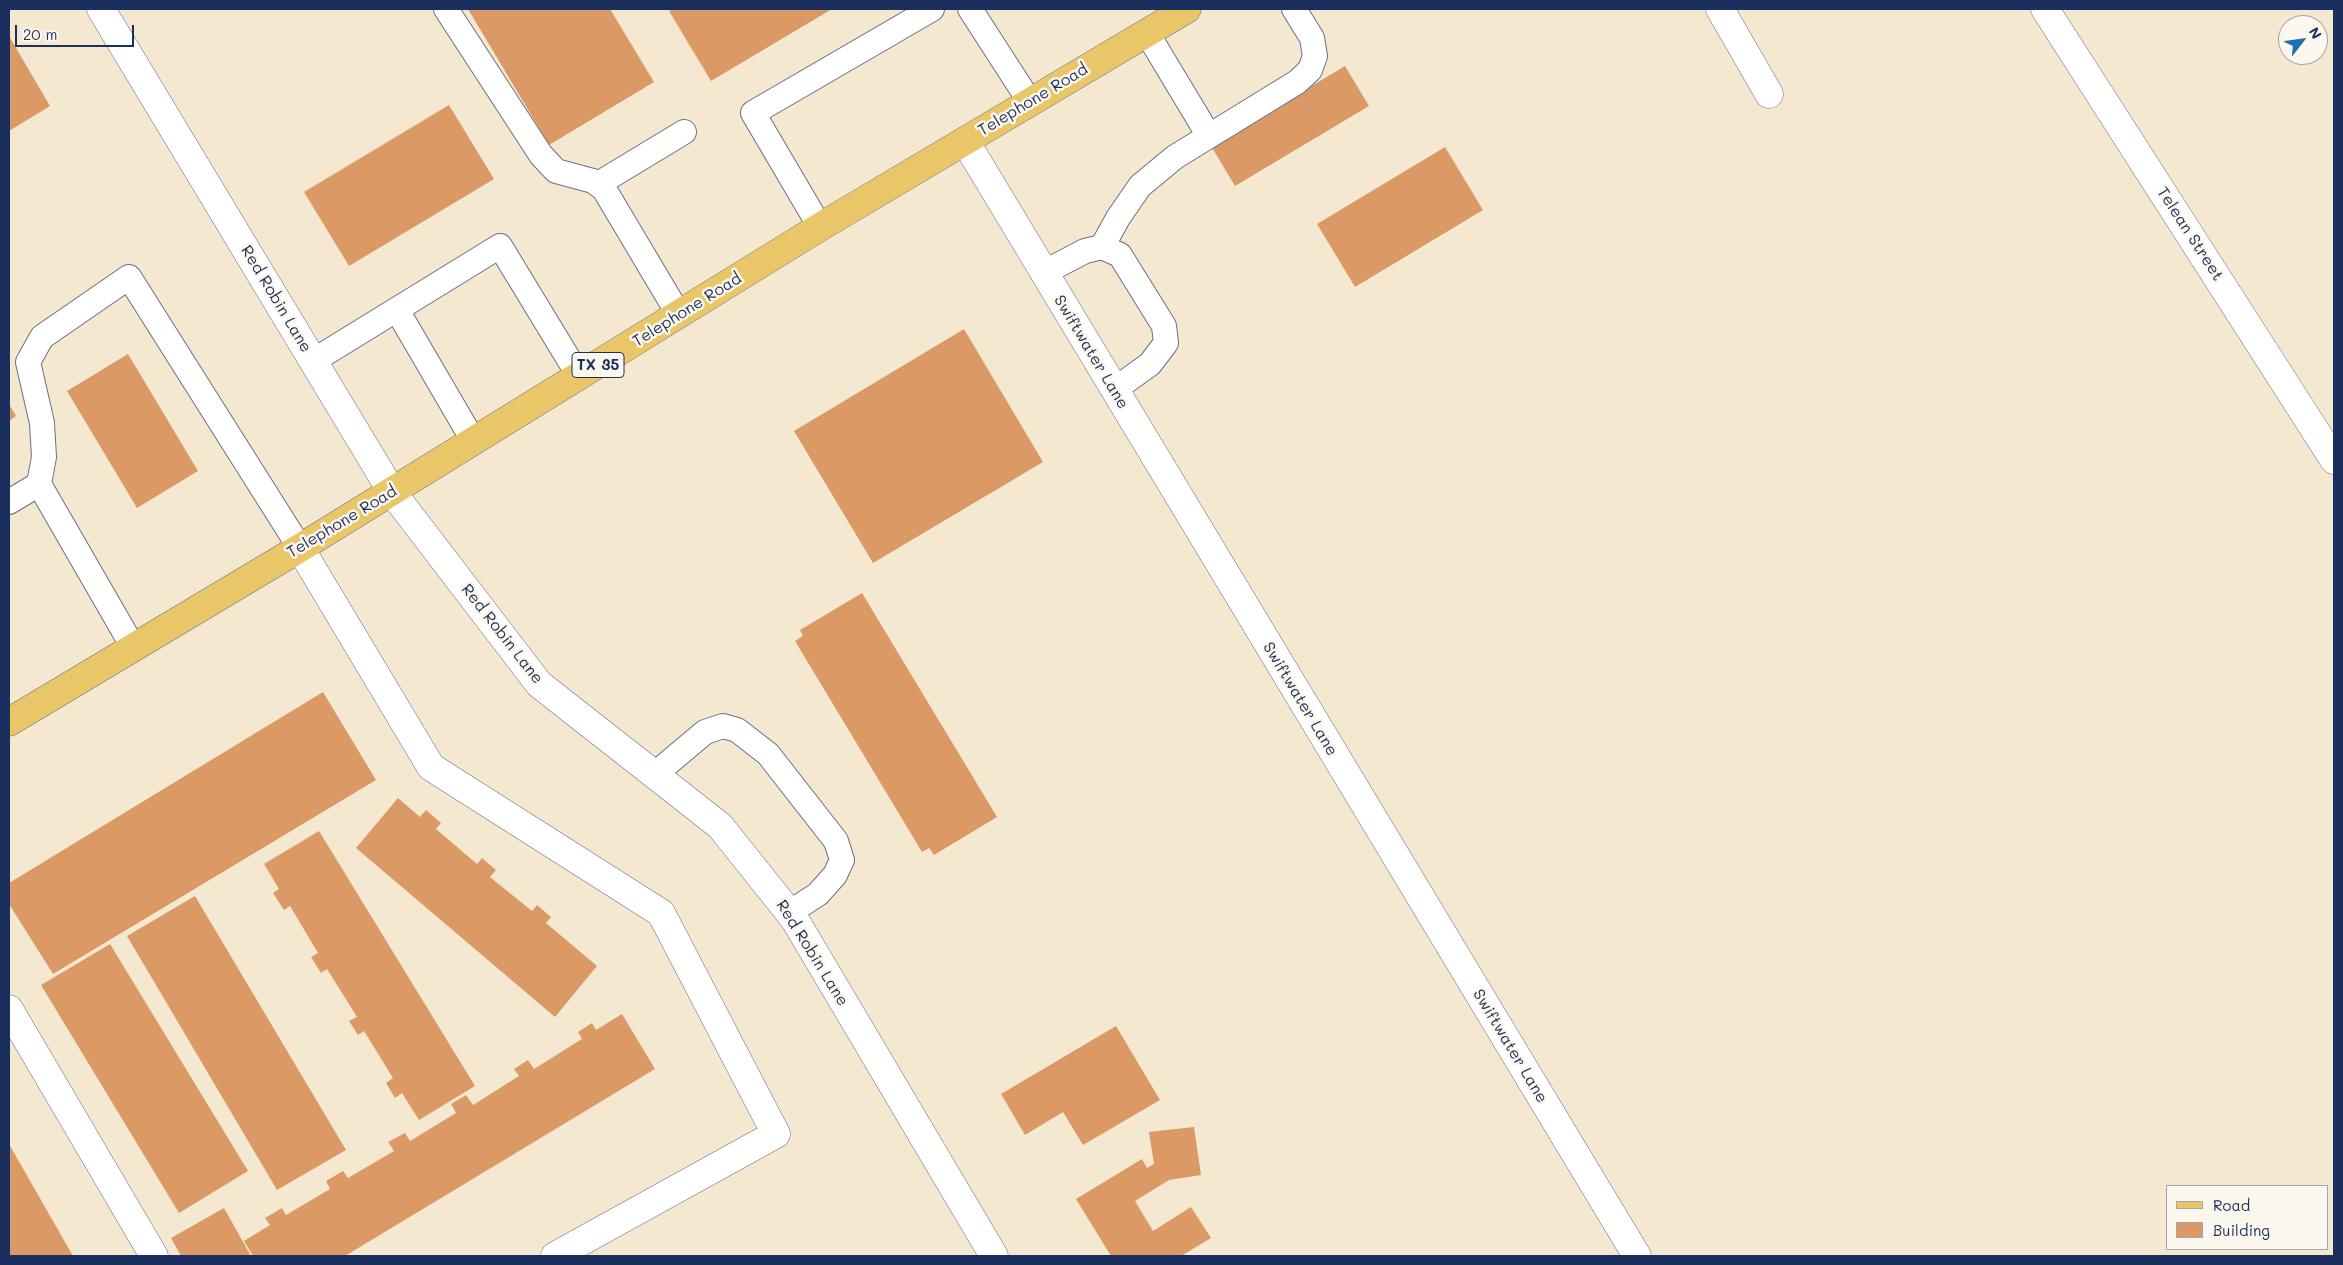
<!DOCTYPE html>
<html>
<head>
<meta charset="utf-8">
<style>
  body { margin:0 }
  #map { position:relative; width:2343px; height:1265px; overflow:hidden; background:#f5e8d1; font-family:Mali,sans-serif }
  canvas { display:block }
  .frame { position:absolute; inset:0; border:10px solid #1b2f5e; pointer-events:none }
  .legend { position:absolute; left:2166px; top:1185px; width:162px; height:65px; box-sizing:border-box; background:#fbf7ec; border:1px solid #a1a7b3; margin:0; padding:6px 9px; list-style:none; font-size:15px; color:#1b2f5e }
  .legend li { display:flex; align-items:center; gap:10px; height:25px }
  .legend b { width:25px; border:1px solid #a1a7b3 }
  .north { position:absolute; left:2278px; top:15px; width:50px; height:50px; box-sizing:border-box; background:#fbf7ec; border:1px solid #a1a7b3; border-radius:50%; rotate:60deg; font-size:14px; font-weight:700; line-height:20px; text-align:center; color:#1b2f5e }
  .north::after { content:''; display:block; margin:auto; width:18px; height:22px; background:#1f6fb2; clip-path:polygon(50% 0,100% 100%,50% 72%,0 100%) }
  .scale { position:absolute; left:15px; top:25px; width:119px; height:22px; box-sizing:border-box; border:2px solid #1b2f5e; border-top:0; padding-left:6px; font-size:15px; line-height:18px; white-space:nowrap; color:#1b2f5e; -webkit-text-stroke:4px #fbf7ec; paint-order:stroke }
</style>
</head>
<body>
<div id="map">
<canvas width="2343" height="1265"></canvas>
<div class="frame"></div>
<ul class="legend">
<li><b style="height:6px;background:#e9c769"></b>Road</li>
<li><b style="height:14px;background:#db9966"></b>Building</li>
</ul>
<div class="north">N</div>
<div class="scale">20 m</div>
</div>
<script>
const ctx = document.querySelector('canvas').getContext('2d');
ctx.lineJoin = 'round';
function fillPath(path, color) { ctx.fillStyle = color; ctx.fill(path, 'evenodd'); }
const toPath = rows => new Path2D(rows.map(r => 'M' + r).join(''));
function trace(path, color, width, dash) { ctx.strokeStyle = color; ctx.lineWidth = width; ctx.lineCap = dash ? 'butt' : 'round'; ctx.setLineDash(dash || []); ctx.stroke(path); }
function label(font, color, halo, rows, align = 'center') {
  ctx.font = font + ' Mali,sans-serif'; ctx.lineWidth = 5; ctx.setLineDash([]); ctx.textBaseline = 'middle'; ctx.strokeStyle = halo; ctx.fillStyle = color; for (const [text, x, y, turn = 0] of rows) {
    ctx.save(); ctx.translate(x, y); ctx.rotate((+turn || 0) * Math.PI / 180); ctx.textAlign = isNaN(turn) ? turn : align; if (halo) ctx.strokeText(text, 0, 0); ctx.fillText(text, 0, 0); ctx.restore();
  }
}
const building = toPath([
  [468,9,610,9,654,82,549,145],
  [673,9,832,9,711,81,669,11],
  [9,36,50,106,9,131],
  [1345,66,1369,106,1235,186,1211,146],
  [449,105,494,179,349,266,304,192],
  [1445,147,1483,210,1355,287,1317,224],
  [964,329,1043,462,873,563,794,431],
  [128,354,198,471,137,508,67,391],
  [9,404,16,416,9,421],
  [862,593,997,817,934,855,929,848,922,852,795,641,803,636,800,630],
  [323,692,376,780,53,974,9,904,9,883],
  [398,798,420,817,426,810,441,823,436,829,477,864,482,858,496,870,490,877,532,911,537,905,551,917,546,923,597,966,555,1017,356,848],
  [319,831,475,1086,419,1120,402,1093,395,1098,386,1083,393,1078,364,1031,358,1035,349,1021,357,1017,327,969,321,973,311,957,318,953,290,906,284,910,273,893,279,889,264,864],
  [195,896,346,1150,277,1190,127,936],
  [110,944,248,1171,179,1213,41,985],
  [622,1014,655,1069,345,1256,253,1256,244,1241,270,1225,265,1218,282,1208,286,1215,330,1189,326,1181,343,1171,348,1178,394,1151,388,1142,405,1133,410,1141,456,1113,451,1104,466,1095,473,1105,519,1076,514,1069,528,1060,534,1069,582,1039,578,1032,592,1023,596,1030],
  [1116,1026,1160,1100,1083,1145,1063,1112,1025,1135,1001,1094],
  [1194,1127,1201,1175,1169,1180,1135,1201,1153,1231,1191,1207,1211,1238,1181,1256,1111,1256,1076,1199,1142,1159,1147,1168,1154,1164,1149,1132],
  [9,1144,73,1256,9,1256],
  [224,1208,251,1256,181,1256,171,1238]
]);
const lane = toPath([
  [446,9,541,155,556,171,593,181,604,189,679,315],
  [970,9,1030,102],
  [1147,33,1209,136],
  [598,184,684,132],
  [820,227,753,113,932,9],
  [1102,247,1118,218,1140,186,1175,157,1297,82,1310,70,1315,56,1312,38,1294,9],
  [1043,273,1085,251,1102,247,1120,255,1164,326,1166,343,1150,364,1114,390],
  [397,310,474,442],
  [313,361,500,246,579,376],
  [9,502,39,484],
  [133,647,39,484,44,457,42,423,28,362,42,337,129,277,300,548],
  [655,774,705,732,723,726,737,730,768,754,836,841,842,860,835,875,818,894,789,913]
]);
const street = toPath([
  [101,9,392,492,539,684,720,826,795,920,994,1256],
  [1720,9,1769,94],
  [2045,9,2334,460],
  [965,141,1637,1256],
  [300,548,431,767,661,913,776,1134,555,1256],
  [9,1009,154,1256]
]);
const primary = toPath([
  [9,722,300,548,820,227,1187,9]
]);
const shields = [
  [598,365,52]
];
const shieldNames = [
  ["TX 35",598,365]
];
const streetNames = [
  ["Telephone Road",1033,100,-31],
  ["Telean Street",2190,234,57],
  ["Red Robin Lane",276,299,59],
  ["Telephone Road",687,310,-32],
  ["Swiftwater Lane",1091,352,59],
  ["Telephone Road",342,522,-31],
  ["Red Robin Lane",502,634,52],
  ["Swiftwater Lane",1300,699,59],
  ["Red Robin Lane",812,953,58],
  ["Swiftwater Lane",1510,1046,59]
];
fillPath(building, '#db9966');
trace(lane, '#677086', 26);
trace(street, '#677086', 29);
trace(primary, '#677086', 29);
trace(lane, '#fff', 24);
trace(street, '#fff', 28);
trace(primary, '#e9c769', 28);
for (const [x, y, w] of shields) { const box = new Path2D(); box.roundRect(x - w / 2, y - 12.5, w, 25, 4); ctx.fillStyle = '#fbf7ec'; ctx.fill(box); trace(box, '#1b2f5e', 1); }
label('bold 15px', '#1b2f5e', null, shieldNames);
label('16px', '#1b2f5e', '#fbf7ec', streetNames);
</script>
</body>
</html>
